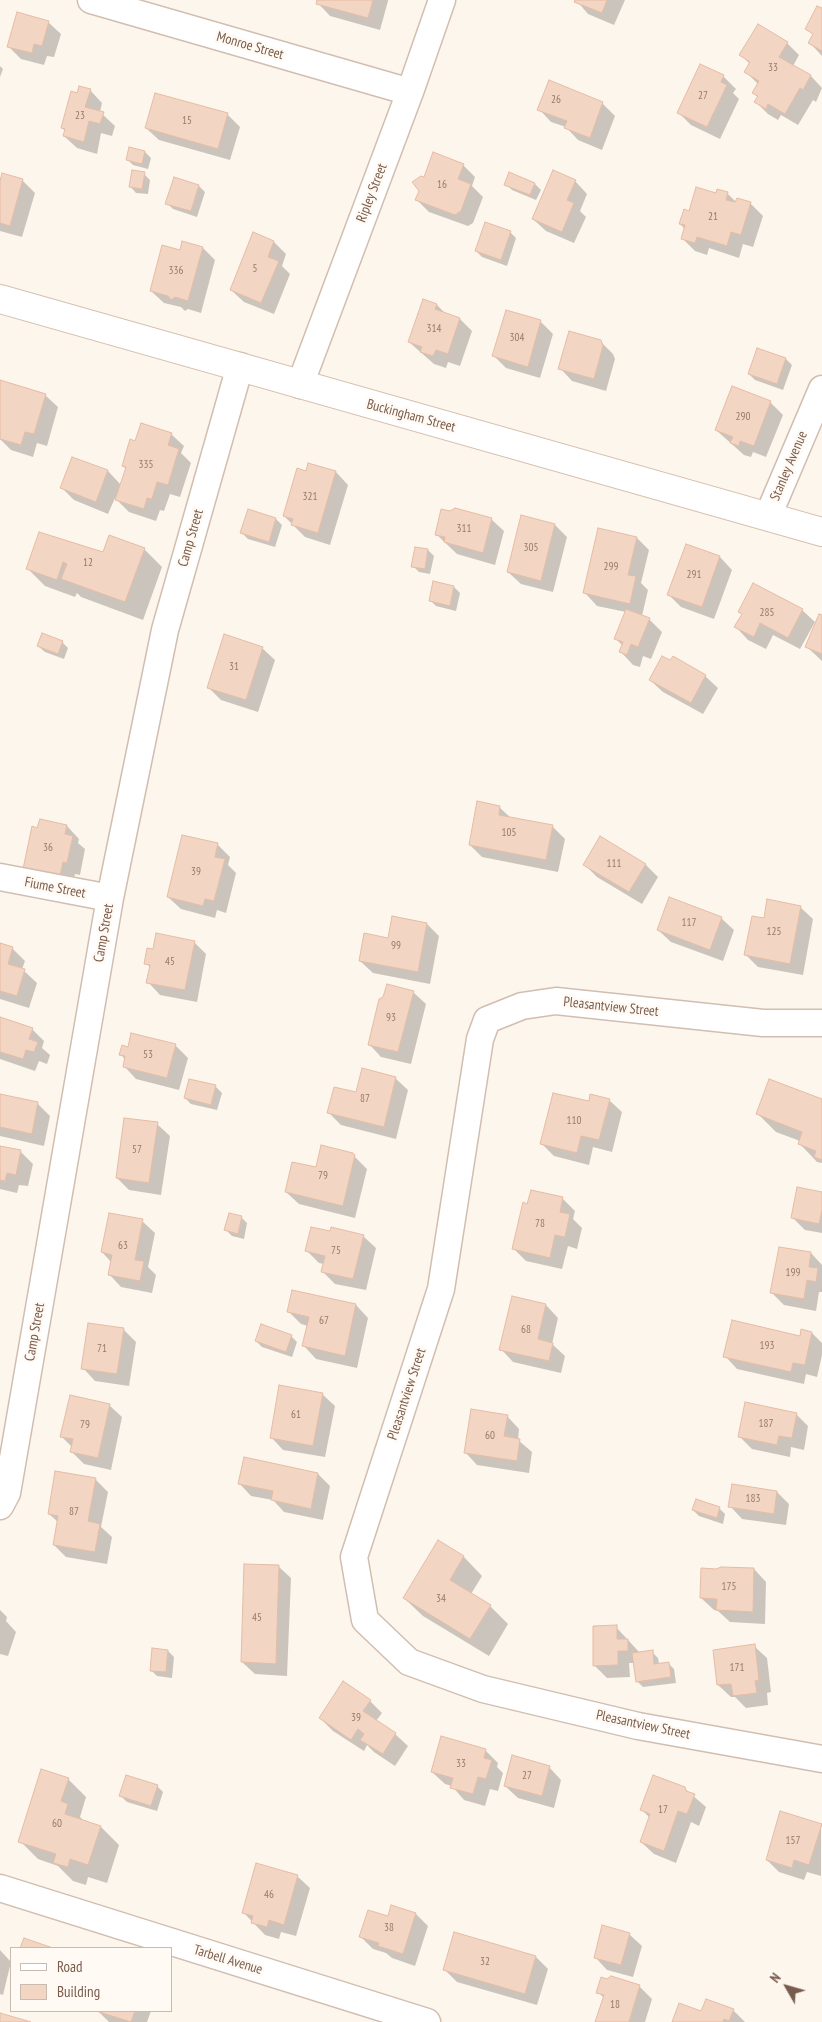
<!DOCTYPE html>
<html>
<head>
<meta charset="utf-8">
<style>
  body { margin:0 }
  #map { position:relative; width:822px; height:2022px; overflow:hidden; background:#fdf6ec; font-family:"PT Sans Narrow",sans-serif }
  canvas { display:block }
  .legend { position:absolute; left:10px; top:1947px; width:162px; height:65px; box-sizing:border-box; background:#fffaf3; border:1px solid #cabbb1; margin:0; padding:6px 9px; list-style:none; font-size:15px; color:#7a5c4d }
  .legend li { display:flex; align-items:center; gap:10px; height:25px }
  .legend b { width:25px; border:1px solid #cabbb1 }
  .north { position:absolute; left:762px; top:1962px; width:50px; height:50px; -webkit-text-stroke:4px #fffaf3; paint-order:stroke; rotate:308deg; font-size:14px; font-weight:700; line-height:20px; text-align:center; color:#7a5c4d }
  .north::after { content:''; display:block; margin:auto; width:18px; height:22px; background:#7a5c4d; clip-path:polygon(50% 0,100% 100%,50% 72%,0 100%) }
</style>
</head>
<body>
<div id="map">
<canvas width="822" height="2022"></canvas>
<ul class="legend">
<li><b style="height:6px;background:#fff"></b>Road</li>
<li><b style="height:14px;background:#f3d5c3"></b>Building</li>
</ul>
<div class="north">N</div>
</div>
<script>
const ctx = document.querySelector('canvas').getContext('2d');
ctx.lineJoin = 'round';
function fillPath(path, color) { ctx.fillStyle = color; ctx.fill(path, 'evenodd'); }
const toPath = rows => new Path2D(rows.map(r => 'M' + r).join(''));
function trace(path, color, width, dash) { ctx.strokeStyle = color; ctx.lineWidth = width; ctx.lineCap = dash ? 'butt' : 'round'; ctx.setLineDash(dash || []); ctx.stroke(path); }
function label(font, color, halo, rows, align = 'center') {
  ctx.font = font + ' "PT Sans Narrow",sans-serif'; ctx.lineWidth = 5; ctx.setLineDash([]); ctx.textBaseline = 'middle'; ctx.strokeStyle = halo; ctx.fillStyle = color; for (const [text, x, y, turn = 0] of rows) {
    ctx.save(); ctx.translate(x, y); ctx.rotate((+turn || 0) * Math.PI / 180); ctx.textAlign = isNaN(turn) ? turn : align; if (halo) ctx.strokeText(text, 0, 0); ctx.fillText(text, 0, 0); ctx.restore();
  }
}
const shadow = toPath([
  [319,0,388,0,388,1,380,30,330,16,318,3],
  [576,0,625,0,614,25,588,14],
  [822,9,822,56,810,43,814,35,807,28],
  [48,22,61,34,54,57,47,56,44,65,21,59,9,47],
  [787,43,799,55,793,66,811,76,822,88,816,102,813,100,798,125,781,115,778,120,768,114,756,102,758,98,754,93,759,85,746,72,750,64,741,55],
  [0,66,3,69,0,77],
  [723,76,736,89,733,93,739,99,720,139,691,125,678,112],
  [90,90,102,103,100,112,115,126,112,136,101,133,97,154,77,148,64,136,66,132,62,128,78,94],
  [602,103,615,116,602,150,578,140,566,127,551,122,539,109],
  [227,114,240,127,230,160,159,140,146,128],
  [145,152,151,158,148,169,133,165,127,159],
  [463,165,475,177,472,186,483,197,473,223,468,226,429,212,417,200,425,179],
  [144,174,150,180,148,194,136,193,130,186],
  [22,180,35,193,22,237,0,231,0,185],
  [575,181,587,194,580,211,586,217,574,243,546,231,533,219],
  [506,184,535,184,541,190,536,200,512,190],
  [199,186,205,192,197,217,173,209,167,203],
  [727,193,736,202,750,203,763,216,753,247,743,244,739,258,709,248,707,255,695,251,682,238,685,229,680,224,690,212,717,195],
  [510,232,516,238,507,266,482,257,476,251],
  [274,242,286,254,282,266,290,274,274,314,244,302,231,290],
  [203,248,215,260,201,313,188,309,185,311,181,307,164,303,151,291],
  [437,305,446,314,460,319,472,331,460,366,448,362,446,368,434,364,409,342],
  [541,322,553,334,540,378,506,368,494,356],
  [600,341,613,354,615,359,606,391,572,381,560,368],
  [758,349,786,359,792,365,783,390,755,380,749,374],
  [0,382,45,395,58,407,47,446,37,443,33,457,11,450,0,439],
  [770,402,783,415,766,457,753,452,751,457,744,455,716,430],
  [171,434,184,446,181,453,191,463,180,497,170,494,164,511,160,510,156,521,129,512,115,498,108,514,74,500,62,488,73,458,108,471,121,485,126,469,123,466,136,443],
  [309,464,336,472,348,485,330,545,305,537,284,516],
  [276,519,282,525,275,547,248,539,242,533],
  [491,519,504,531,495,565,457,554,436,534],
  [555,525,567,537,553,592,521,584,508,572],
  [637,538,649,550,641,583,648,590,642,616,649,619,662,632,651,659,643,656,640,667,633,665,621,652,623,646,616,639,626,612,597,606,585,593],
  [686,545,720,557,732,570,714,619,681,607,668,594],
  [144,549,162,567,143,620,81,597,77,593,75,597,45,586,27,568,104,554],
  [428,550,434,556,430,574,419,572,413,566],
  [454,587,460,593,456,611,436,606,430,600],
  [802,610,815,622,800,649,773,635,766,649,748,640,736,627],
  [822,616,822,661,807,647],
  [62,642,68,648,64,659,45,652,38,646],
  [262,648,275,660,258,712,221,700,208,687],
  [705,676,718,688,703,714,663,692,650,680],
  [499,807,511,818,552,826,565,839,558,872,482,857,470,845],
  [41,821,67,826,79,839,78,843,85,849,80,875,75,874,72,888,37,881,38,829],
  [217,844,230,857,228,865,236,873,226,913,217,910,215,918,181,909,168,897],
  [584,864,645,864,658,877,642,904,597,877],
  [800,907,813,919,803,975,758,967,746,955,764,920],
  [721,918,734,930,723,961,671,942,658,930],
  [427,924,439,936,430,984,373,973,360,961,389,939],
  [194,942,206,954,197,1002,160,995,148,982,151,968,146,963,154,951],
  [0,945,12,948,25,961,22,969,37,983,29,1008,0,999],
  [413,992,426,1004,411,1064,381,1057,369,1044,384,998],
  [0,1018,32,1029,44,1041,42,1048,50,1055,47,1064,39,1061,35,1071,0,1059],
  [175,1045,188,1058,179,1090,136,1079,124,1066,126,1060,120,1054],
  [395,1078,408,1090,396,1139,341,1125,329,1113,356,1094],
  [216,1087,222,1093,217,1110,191,1104,185,1098],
  [0,1095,38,1104,50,1116,44,1146,0,1136],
  [609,1100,622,1112,612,1152,593,1147,589,1165,554,1156,542,1144,590,1103],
  [822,1100,822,1163,817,1162,799,1143,800,1141,776,1132,758,1114],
  [157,1124,170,1136,161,1195,129,1190,117,1178],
  [0,1147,21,1152,33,1164,28,1186,19,1185,17,1193,0,1189],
  [352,1154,367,1169,355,1218,299,1204,286,1192,317,1169],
  [822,1193,822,1233,805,1230,792,1217],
  [562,1198,575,1211,573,1219,582,1228,577,1249,568,1246,562,1269,526,1261,514,1249,528,1205],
  [241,1217,247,1223,244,1239,232,1236,226,1230],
  [142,1221,155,1233,148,1267,156,1275,152,1293,121,1287,109,1274,111,1262,102,1252],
  [363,1236,376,1248,366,1290,335,1284,322,1271,324,1264,319,1263,307,1251],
  [811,1253,822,1265,822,1292,819,1292,816,1311,784,1305,772,1293],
  [356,1305,368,1318,357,1368,316,1359,304,1346,308,1326,301,1324,289,1312],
  [546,1305,558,1318,552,1344,565,1356,561,1373,513,1362,501,1349],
  [123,1329,136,1342,129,1386,95,1381,83,1368],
  [812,1333,822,1343,822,1355,817,1377,806,1374,804,1384,737,1369,725,1356,801,1338],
  [291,1336,297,1342,292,1357,262,1347,256,1341],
  [322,1394,335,1406,325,1457,283,1450,271,1437],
  [109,1405,122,1417,111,1470,84,1464,72,1452,72,1447,62,1437],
  [796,1414,808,1426,804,1450,791,1447,790,1457,752,1449,739,1436],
  [507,1416,519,1429,518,1440,532,1452,529,1473,477,1465,465,1452],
  [318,1474,330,1486,323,1520,284,1512,273,1500,251,1496,239,1483],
  [95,1479,108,1492,101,1527,112,1537,107,1564,66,1557,54,1545,58,1522,49,1514],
  [777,1492,789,1504,786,1525,742,1519,730,1506],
  [719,1508,725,1514,723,1524,699,1516,693,1510],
  [438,1542,464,1557,482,1576,471,1594,490,1606,508,1624,489,1656,423,1616,404,1598],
  [278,1566,291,1578,287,1676,255,1674,242,1662],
  [754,1569,766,1582,765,1624,730,1622,718,1611,714,1610,701,1598],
  [0,1610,7,1617,6,1621,16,1632,8,1656,0,1654],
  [616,1627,640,1653,652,1652,658,1658,659,1664,668,1663,674,1669,676,1683,643,1687,637,1681,634,1663,629,1663,630,1677,607,1678,595,1666],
  [754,1646,767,1658,771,1692,767,1693,768,1705,746,1708,735,1697,731,1697,718,1685,714,1651],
  [168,1651,174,1657,172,1678,157,1676,151,1670],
  [370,1701,382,1713,376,1721,395,1734,408,1746,395,1766,374,1752,367,1745,364,1751,333,1731,320,1718],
  [485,1750,498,1763,497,1767,503,1773,498,1791,490,1789,485,1806,464,1800,452,1786,445,1784,432,1772],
  [549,1767,561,1780,554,1808,518,1798,505,1786],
  [68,1779,86,1797,80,1817,84,1821,101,1827,119,1845,107,1883,88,1877,86,1885,73,1881,58,1866,38,1859,20,1841],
  [157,1786,163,1792,157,1811,127,1802,121,1796],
  [684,1788,706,1807,699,1826,691,1822,676,1863,654,1854,641,1842,650,1818,642,1810],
  [821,1825,821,1876,807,1872,804,1880,779,1872,767,1860],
  [297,1876,310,1888,296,1936,281,1932,279,1939,265,1935,244,1913],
  [392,1907,416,1914,428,1926,415,1966,392,1958,386,1953,373,1949,361,1937,388,1918],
  [629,1934,642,1946,633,1977,607,1970,595,1957],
  [0,1950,11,1962,3,1995,0,1994],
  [536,1957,548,1969,537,2005,457,1982,445,1970],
  [640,1987,652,1999,645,2022,596,2022,604,1998,598,1992],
  [733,2010,745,2022,674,2022,702,2012],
  [98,2011,151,2011,147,2022,109,2022]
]);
const building = toPath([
  [317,0,373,0,368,18,316,4,317,0],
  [575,0,607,0,602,13,574,2,575,0],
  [817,6,822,8,822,51,808,43,813,34,805,29,817,6],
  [17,12,49,21,42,46,34,44,32,53,7,47,17,12],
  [758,24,788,42,779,57,811,75,803,90,800,88,785,114,768,104,766,109,754,102,758,96,752,93,759,81,744,72,750,62,739,55,758,24],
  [700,64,724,75,721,82,727,85,707,127,677,113,700,64],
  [549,80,603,102,590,138,564,128,567,121,537,110,549,80],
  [79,86,91,89,85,107,104,112,100,124,89,121,84,142,63,136,65,129,61,128,71,91,77,93,79,86],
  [155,93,228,113,218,149,145,128,155,93],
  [129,147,145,151,142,164,126,160,129,147],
  [433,152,464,164,458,179,471,184,461,211,455,215,415,200,419,191,412,182,421,176,424,177,433,152],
  [132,170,145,172,142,189,129,187,132,170],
  [553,170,576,180,567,200,574,203,562,232,532,219,553,170],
  [509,172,535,183,530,195,504,185,509,172],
  [2,173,23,179,10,226,0,223,0,181,2,173],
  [174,177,199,185,191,211,165,204,174,177],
  [696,187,716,193,717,189,728,192,726,200,735,202,737,198,751,202,741,235,731,232,727,246,697,237,695,243,681,239,685,225,679,224,684,209,689,211,696,187],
  [485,222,511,231,501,260,475,251,485,222],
  [253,232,274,241,268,257,279,261,261,303,230,290,253,232],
  [182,241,203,247,188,301,175,297,171,300,168,296,150,291,162,245,180,250,182,241],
  [423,299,437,304,435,309,460,318,448,354,436,350,433,356,420,352,422,347,408,342,423,299],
  [506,310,541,320,528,367,492,356,506,310],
  [569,331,601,340,603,346,594,379,558,369,569,331],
  [757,348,786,358,777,384,748,374,757,348],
  [0,380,46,394,34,434,25,432,21,445,0,439,0,380],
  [732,386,771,401,754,446,740,441,739,446,730,443,733,437,715,430,732,386],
  [141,423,172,433,168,445,179,449,168,485,157,482,152,499,147,498,144,509,115,500,126,467,122,466,130,439,135,441,141,423],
  [72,457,108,470,96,502,60,488,72,457],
  [308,463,336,471,318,533,291,525,293,519,283,516,297,468,306,471,308,463],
  [455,508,492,518,483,553,444,542,445,537,435,535,441,509,450,511,455,508],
  [248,509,276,518,269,542,240,533,248,509],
  [521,515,555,524,541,581,507,572,521,515],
  [598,528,637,537,628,575,636,576,630,604,583,593,598,528],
  [39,532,103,552,109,535,145,548,125,602,61,579,67,564,63,562,57,580,26,569,39,532],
  [686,544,720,556,702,607,667,595,686,544],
  [415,547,428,549,425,569,411,567,415,547],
  [433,581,454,586,450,606,429,601,433,581],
  [753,583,803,609,788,638,760,623,754,637,734,627,742,614,738,612,753,583],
  [626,609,650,618,638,647,631,644,627,655,619,652,623,642,614,639,626,609],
  [819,614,822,615,822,654,805,647,819,614],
  [42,633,63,641,58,654,37,646,42,633],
  [224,634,263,647,246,700,207,688,224,634],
  [662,656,670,660,673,656,706,675,691,703,649,680,662,656],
  [477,801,500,806,499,815,553,825,546,860,469,845,477,801],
  [40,819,67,825,65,834,73,836,67,863,63,862,60,876,23,869,32,826,37,828,40,819],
  [182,835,218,843,215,857,225,859,214,901,205,899,203,906,167,897,182,835],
  [600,836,646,864,629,892,583,865,600,836],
  [669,897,722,917,710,950,657,930,669,897],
  [767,899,801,906,790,964,744,955,752,916,764,918,767,899],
  [392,916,427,923,418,972,359,961,364,933,388,938,392,916],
  [156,933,195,941,185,990,146,983,150,965,144,964,147,948,153,949,156,933],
  [0,943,13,947,8,964,25,969,17,996,0,991,0,943],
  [387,984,414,991,398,1052,368,1045,379,999,383,997,387,984],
  [0,1017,33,1028,29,1039,38,1042,34,1052,26,1050,23,1059,0,1052,0,1017],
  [131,1033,176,1044,167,1078,123,1067,125,1056,119,1055,122,1045,128,1047,131,1033],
  [362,1068,396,1077,384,1127,327,1113,334,1087,356,1092,362,1068],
  [189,1079,216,1085,211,1105,184,1098,189,1079],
  [769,1079,822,1099,822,1160,814,1157,816,1151,798,1144,802,1132,756,1114,769,1079],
  [553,1093,589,1101,590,1094,610,1099,599,1140,581,1136,577,1153,540,1144,553,1093],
  [0,1094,38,1102,32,1134,0,1127,0,1094],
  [124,1118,158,1122,149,1183,116,1178,124,1118],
  [321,1145,353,1153,355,1155,343,1206,285,1192,292,1162,316,1167,321,1145],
  [0,1146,21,1150,16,1175,7,1173,5,1181,0,1180,0,1146],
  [797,1187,822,1192,822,1210,819,1224,791,1218,797,1187],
  [531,1190,563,1197,560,1212,570,1214,565,1237,555,1235,550,1258,512,1249,523,1202,527,1204,531,1190],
  [109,1213,143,1219,135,1260,144,1261,140,1281,108,1275,112,1255,101,1252,109,1213],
  [229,1213,242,1216,238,1234,224,1230,229,1213],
  [311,1227,330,1231,331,1227,364,1235,353,1279,321,1272,325,1256,305,1251,311,1227],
  [779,1247,811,1252,809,1267,818,1268,816,1282,807,1280,804,1299,770,1293,779,1247],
  [292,1290,356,1304,345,1356,302,1346,309,1317,287,1312,292,1290],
  [512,1296,546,1304,538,1339,553,1343,549,1361,499,1350,512,1296],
  [732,1320,800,1336,801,1329,812,1332,805,1365,793,1363,791,1372,723,1357,732,1320],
  [88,1323,124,1328,117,1374,81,1369,88,1323],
  [261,1324,292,1335,286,1352,255,1341,261,1324],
  [279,1385,323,1393,313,1446,270,1438,279,1385],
  [70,1395,110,1404,98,1458,70,1452,73,1439,60,1437,70,1395],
  [745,1402,797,1413,792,1438,779,1436,777,1445,738,1437,745,1402],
  [471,1409,508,1415,504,1436,520,1439,517,1461,464,1453,471,1409],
  [244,1457,318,1473,311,1509,271,1500,273,1491,238,1484,244,1457],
  [55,1471,96,1478,88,1521,100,1524,95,1552,53,1545,58,1516,48,1514,55,1471],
  [732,1484,777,1491,774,1514,728,1507,732,1484],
  [696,1499,720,1507,717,1518,692,1510,696,1499],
  [438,1540,464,1556,450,1580,491,1605,470,1639,403,1598,438,1540],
  [244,1564,279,1565,276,1664,241,1662,244,1564],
  [721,1567,754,1568,753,1612,716,1610,717,1599,700,1598,701,1568,716,1569,721,1567],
  [617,1625,617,1639,628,1639,628,1651,618,1651,618,1665,593,1666,593,1626,617,1625],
  [755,1644,759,1680,755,1681,757,1693,733,1696,731,1684,717,1685,713,1650,755,1644],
  [152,1648,168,1650,166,1672,150,1671,152,1648],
  [653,1650,654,1664,669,1662,671,1677,636,1682,632,1653,653,1650],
  [343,1681,371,1700,363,1711,396,1733,383,1754,360,1740,364,1734,358,1729,351,1740,319,1718,343,1681],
  [441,1736,486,1749,484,1758,492,1760,486,1779,478,1777,473,1794,450,1788,453,1778,431,1772,441,1736],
  [512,1755,550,1766,542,1796,504,1786,512,1755],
  [41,1769,69,1778,61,1801,68,1804,65,1814,101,1826,88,1865,70,1859,68,1867,53,1863,56,1854,18,1842,41,1769],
  [126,1775,158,1785,151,1806,119,1796,126,1775],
  [653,1775,685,1787,686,1791,695,1794,687,1814,678,1811,664,1851,640,1842,650,1814,640,1810,653,1775],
  [780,1811,822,1824,809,1865,794,1860,792,1868,766,1860,780,1811],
  [256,1863,298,1875,284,1925,269,1920,267,1927,251,1923,253,1916,242,1913,256,1863],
  [391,1905,416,1913,403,1954,378,1946,379,1943,359,1937,368,1910,388,1916,391,1905],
  [602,1925,630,1933,621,1965,594,1958,602,1925],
  [454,1932,536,1956,525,1994,443,1970,454,1932],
  [24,1938,53,1948,20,1948,24,1938],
  [611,1976,640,1985,629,2022,595,2022,604,1995,596,1993,601,1977,607,1979,611,1976],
  [706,1999,734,2009,729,2021,724,2019,723,2022,672,2022,679,2003,701,2011,706,1999],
  [96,2011,135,2011,131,2022,96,2011],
  [0,2013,31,2022,0,2022,0,2013]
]);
const street = toPath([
  [91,0,410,92],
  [300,385,410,92,442,0],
  [768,516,822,389],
  [0,877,110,898],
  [822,1023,763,1023,556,1001,522,1006,487,1020,480,1039,441,1289,354,1557,365,1620,409,1662,483,1689,638,1726,822,1759],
  [0,1506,7,1493,110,898,165,630,240,366],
  [0,1888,427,2022]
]);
const secondary = toPath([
  [0,299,822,532]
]);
const numberNames = [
  ["33",773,68],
  ["27",703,96],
  ["26",556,100],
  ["23",80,116],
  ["15",187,121],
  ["16",442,185],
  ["21",713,217],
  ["5",255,269],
  ["336",176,271],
  ["314",434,329],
  ["304",517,338],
  ["290",743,417],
  ["335",146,465],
  ["321",310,497],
  ["311",464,529],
  ["305",531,548],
  ["12",88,563],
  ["299",611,567],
  ["291",694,575],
  ["285",767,613],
  ["31",234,667],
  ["105",509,833],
  ["36",48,848],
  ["111",614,864],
  ["39",196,872],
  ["117",689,923],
  ["125",774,932],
  ["99",396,946],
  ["45",170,962],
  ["93",391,1018],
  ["53",148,1055],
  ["87",365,1099],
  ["110",574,1121],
  ["57",137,1150],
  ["79",323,1176],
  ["78",540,1224],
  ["63",123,1246],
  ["75",336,1251],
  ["199",793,1273],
  ["67",324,1321],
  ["68",526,1330],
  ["193",767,1346],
  ["71",102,1349],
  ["61",296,1415],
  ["187",766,1424],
  ["79",85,1425],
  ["60",490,1436],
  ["183",753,1499],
  ["87",74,1512],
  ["175",729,1587],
  ["34",441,1599],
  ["45",257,1618],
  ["171",737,1668],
  ["39",356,1718],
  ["33",461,1764],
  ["27",527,1776],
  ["17",663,1810],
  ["60",57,1824],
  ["157",793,1841],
  ["46",269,1895],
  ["38",389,1928],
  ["32",485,1962],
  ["18",615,2005]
];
const streetNames = [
  ["Monroe Street",250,46,16],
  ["Ripley Street",372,193,-69],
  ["Buckingham Street",411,416,15],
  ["Stanley Avenue",789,466,-67],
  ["Camp Street",191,538,-74],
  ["Fiume Street",55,888,11],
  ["Camp Street",104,933,-80],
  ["Pleasantview Street",611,1007,6],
  ["Camp Street",35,1332,-80],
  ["Pleasantview Street",407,1394,-72],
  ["Pleasantview Street",643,1725,12],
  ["Tarbell Avenue",228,1960,17]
];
fillPath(shadow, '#0003');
fillPath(building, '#f3d5c3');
trace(building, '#e6bba3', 1);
trace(street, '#d1beb0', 29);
trace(secondary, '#d6c0b0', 30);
trace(street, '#fff', 26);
trace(secondary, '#fff', 28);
label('11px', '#987a6a', null, numberNames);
label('14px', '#7a5c4d', '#fffaf3', streetNames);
</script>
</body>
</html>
